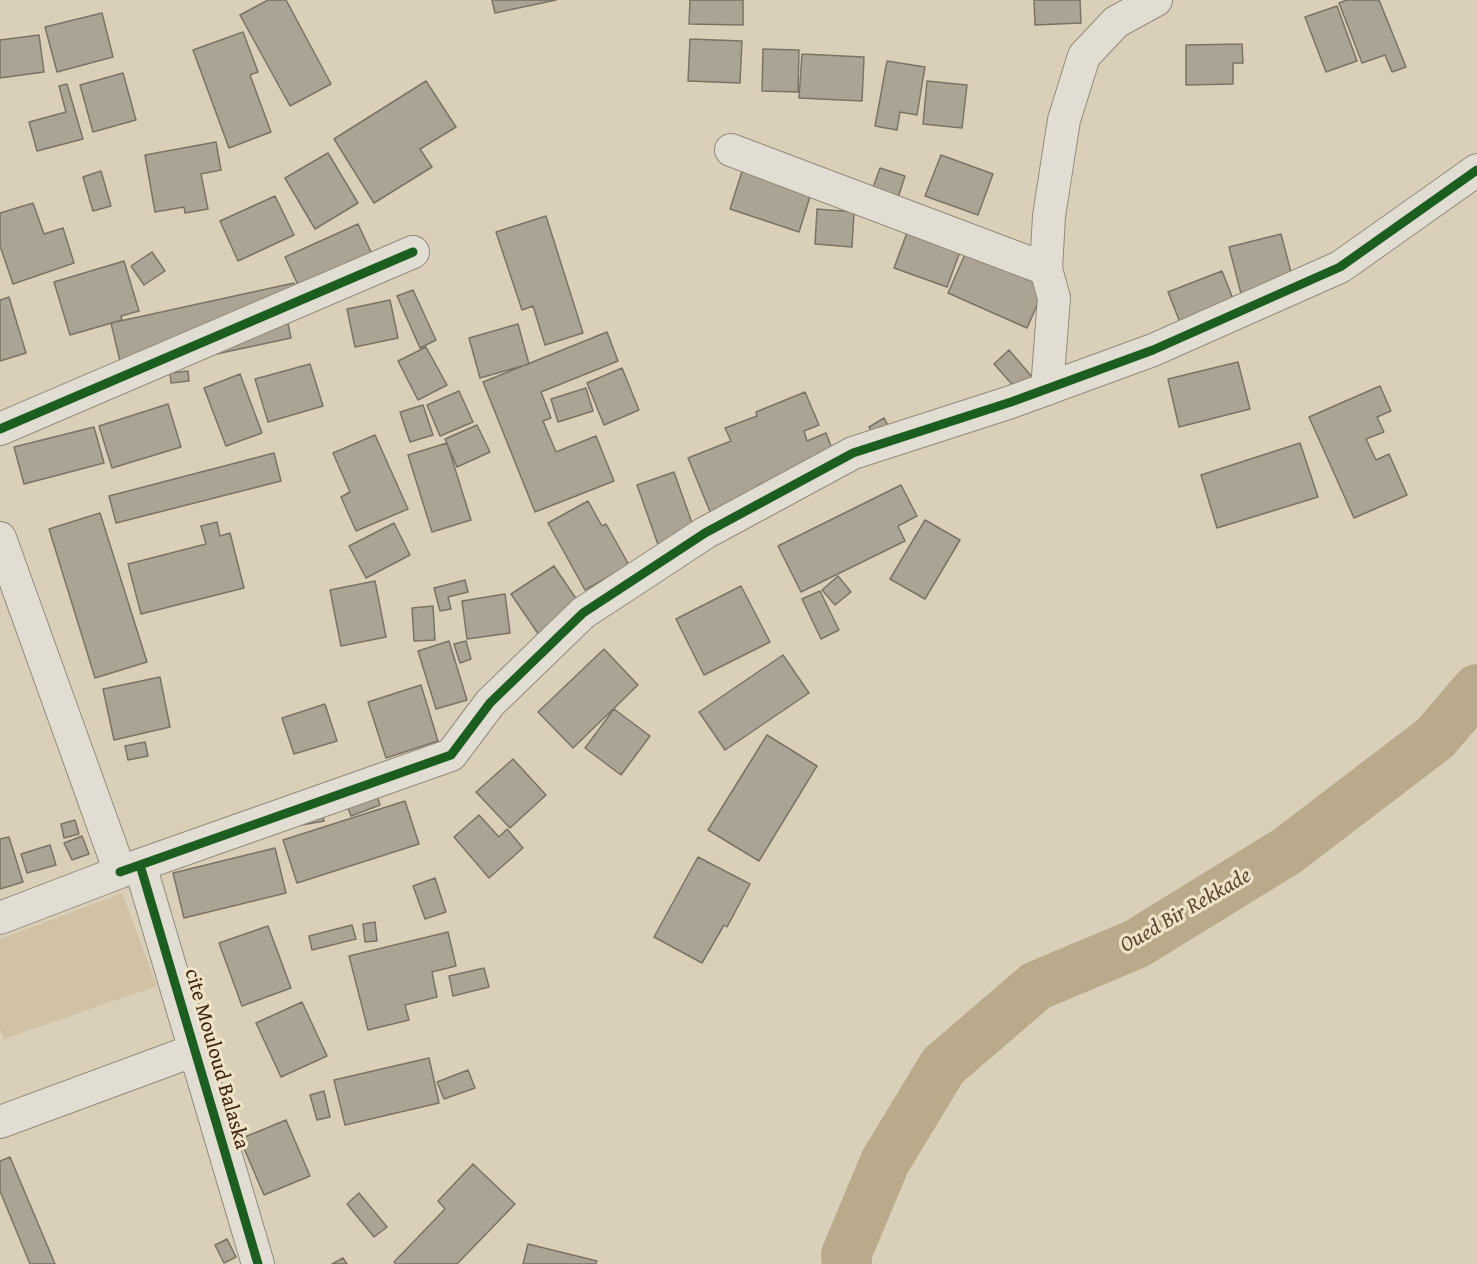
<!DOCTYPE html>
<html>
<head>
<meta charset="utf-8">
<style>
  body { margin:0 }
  canvas { display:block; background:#dad0ba }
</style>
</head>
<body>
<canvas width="1477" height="1264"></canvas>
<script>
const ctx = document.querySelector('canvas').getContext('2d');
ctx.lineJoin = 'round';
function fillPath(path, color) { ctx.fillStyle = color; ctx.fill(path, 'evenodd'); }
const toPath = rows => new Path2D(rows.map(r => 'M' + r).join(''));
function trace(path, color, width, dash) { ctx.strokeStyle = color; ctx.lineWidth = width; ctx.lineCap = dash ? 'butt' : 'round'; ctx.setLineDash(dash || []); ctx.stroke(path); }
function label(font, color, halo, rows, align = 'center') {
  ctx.font = font + ' "Gentium Book Plus",serif'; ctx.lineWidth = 6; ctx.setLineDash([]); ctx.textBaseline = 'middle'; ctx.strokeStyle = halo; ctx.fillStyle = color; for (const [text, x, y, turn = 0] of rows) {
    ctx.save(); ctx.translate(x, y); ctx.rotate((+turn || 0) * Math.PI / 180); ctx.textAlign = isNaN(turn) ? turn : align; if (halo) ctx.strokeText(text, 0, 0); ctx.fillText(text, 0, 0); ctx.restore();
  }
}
const green = toPath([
  [122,893,157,986,4,1039,0,1029,0,939]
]);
const river = toPath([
  [847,1264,846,1255,885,1162,943,1066,1036,986,1136,944,1287,851,1435,738,1477,689]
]);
const building = toPath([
  [268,0,286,0,331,84,290,106,240,15,268,0],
  [492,0,556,0,495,13,492,0],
  [690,0,743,0,743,25,689,24,690,0],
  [1034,0,1080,0,1081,23,1035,25,1034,0],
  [1347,0,1379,0,1406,67,1392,72,1385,55,1362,63,1339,3,1347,0],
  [1337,6,1357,61,1326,72,1305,17,1337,6],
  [102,13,113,57,57,72,45,27,102,13],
  [243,32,258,72,250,75,271,132,229,148,193,50,243,32],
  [39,35,44,72,0,78,0,40,39,35],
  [690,39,742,41,740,83,688,81,690,39],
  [1242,44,1243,63,1233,63,1233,84,1186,85,1186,45,1242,44],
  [763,49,799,50,798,92,762,91,763,49],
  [802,54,864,57,862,101,799,98,802,54],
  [887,61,925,67,917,115,900,112,897,130,875,126,887,61],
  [123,73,136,120,93,132,80,85,123,73],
  [426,81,456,127,420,149,432,167,374,203,334,139,426,81],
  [927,81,967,85,962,128,923,124,927,81],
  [67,84,83,139,37,151,29,122,66,112,59,86,67,84],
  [216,142,221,170,201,174,208,209,185,213,184,207,155,212,145,155,216,142],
  [328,153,358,203,315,229,285,178,328,153],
  [941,155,993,174,978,215,925,196,941,155],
  [744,165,813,187,799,232,730,209,744,165],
  [880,168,905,176,897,201,871,193,880,168],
  [101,171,111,206,93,211,83,177,101,171],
  [275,196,294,235,238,261,220,221,275,196],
  [33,203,44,234,63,228,74,263,13,284,0,246,0,213,33,203],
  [817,209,854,212,852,247,815,244,817,209],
  [546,216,583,333,545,345,533,306,522,310,496,232,546,216],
  [358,224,377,265,304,298,285,257,358,224],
  [908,230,961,249,947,287,894,268,908,230],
  [1281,234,1297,295,1245,309,1229,247,1281,234],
  [152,252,165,271,144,285,131,266,152,252],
  [966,252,1045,287,1027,328,948,293,966,252],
  [124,261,139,311,121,316,122,320,70,335,54,282,124,261],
  [1222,271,1239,314,1185,335,1168,292,1222,271],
  [294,283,300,311,286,314,291,338,123,374,111,323,294,283],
  [413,290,436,340,420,348,397,296,413,290],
  [9,297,26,353,0,361,0,300,9,297],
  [390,300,398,338,355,347,347,309,390,300],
  [518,324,529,364,480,378,469,338,518,324],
  [607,332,618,361,541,392,551,418,543,421,556,452,596,436,614,481,535,512,483,382,607,332],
  [426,347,447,385,418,400,398,361,426,347],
  [1009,350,1033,378,1018,391,994,364,1009,350],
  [1238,362,1250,409,1179,427,1168,379,1238,362],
  [310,364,323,406,268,422,255,379,310,364],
  [622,368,639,410,604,425,587,383,622,368],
  [188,371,189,381,171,383,170,373,188,371],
  [240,374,262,433,226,446,204,388,240,374],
  [1380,386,1391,411,1377,417,1384,432,1366,439,1376,460,1389,454,1407,495,1354,518,1309,417,1380,386],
  [586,388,593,411,558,422,551,399,586,388],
  [459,391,473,422,440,436,427,405,459,391],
  [805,392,819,425,804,431,807,441,826,433,834,454,757,486,762,499,713,519,688,458,731,441,725,428,757,416,756,412,805,392],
  [168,404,181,447,112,468,99,426,168,404],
  [423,405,433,435,410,442,400,412,423,405],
  [884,418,892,432,877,441,869,427,884,418],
  [477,425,490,452,457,467,445,439,477,425],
  [94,427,104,463,24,484,14,447,94,427],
  [375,435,408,509,356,531,341,497,350,492,333,453,375,435],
  [447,443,471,520,432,532,408,455,447,443],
  [1300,443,1318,497,1217,528,1201,475,1300,443],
  [274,453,281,481,116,523,109,496,274,453],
  [674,472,698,540,661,553,637,485,674,472],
  [901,485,917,516,898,526,905,541,801,592,778,546,901,485],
  [588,501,602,526,606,524,629,565,585,590,548,523,588,501],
  [100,513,147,662,95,678,49,529,100,513],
  [925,520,960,540,925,599,890,579,925,520],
  [217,522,220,536,230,533,244,588,141,614,128,564,206,544,201,526,217,522],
  [394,523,410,555,366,578,349,546,394,523],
  [554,566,581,606,539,635,511,594,554,566],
  [838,576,851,592,835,605,822,590,838,576],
  [465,580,468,592,448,597,451,609,440,611,434,588,465,580],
  [375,581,386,637,341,646,330,590,375,581],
  [741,586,770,642,704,675,676,619,741,586],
  [820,591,839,630,821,639,802,599,820,591],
  [505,594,510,633,467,639,462,601,505,594],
  [433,606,435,640,414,641,412,608,433,606],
  [449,641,467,700,436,709,418,651,449,641],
  [466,641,471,659,460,663,454,644,466,641],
  [604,649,638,685,573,748,538,712,604,649],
  [783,655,809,693,725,750,699,712,783,655],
  [160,677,170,727,114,740,103,689,160,677],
  [421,685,438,741,386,758,368,702,421,685],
  [325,704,337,741,294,754,282,718,325,704],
  [614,709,650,736,621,775,585,748,614,709],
  [767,735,817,766,759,861,708,830,767,735],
  [145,742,148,756,128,760,125,746,145,742],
  [513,759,546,795,510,828,476,792,513,759],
  [374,787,380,805,351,816,344,798,374,787],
  [405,801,419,844,297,883,283,840,405,801],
  [321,807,324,821,302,825,300,811,321,807],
  [479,815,499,837,507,829,523,848,489,878,454,837,479,815],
  [75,820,79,834,64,838,61,824,75,820],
  [82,836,89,854,72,860,64,843,82,836],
  [9,837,23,882,0,889,0,839,9,837],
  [50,845,56,865,27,873,21,854,50,845],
  [275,848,286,893,184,918,173,873,275,848],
  [698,857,750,884,727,927,724,925,702,963,654,937,698,857],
  [435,878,446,912,425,919,413,886,435,878],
  [375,922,377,941,365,942,363,924,375,922],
  [352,925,356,939,312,950,309,936,352,925],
  [268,926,291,988,242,1006,219,943,268,926],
  [448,932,456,966,432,972,437,997,405,1005,409,1020,368,1030,349,956,448,932],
  [484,968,489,987,453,996,449,976,484,968],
  [302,1002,327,1056,281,1077,256,1023,302,1002],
  [429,1058,439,1103,345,1125,334,1080,429,1058],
  [468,1070,475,1088,444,1099,437,1082,468,1070],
  [324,1091,330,1117,317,1120,310,1095,324,1091],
  [286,1120,310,1176,264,1195,240,1139,286,1120],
  [10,1157,55,1264,30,1264,0,1191,0,1161,10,1157],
  [473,1164,515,1204,457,1264,396,1264,394,1262,445,1209,438,1201,473,1164],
  [359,1193,387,1227,374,1237,347,1204,359,1193],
  [227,1239,236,1257,224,1263,215,1245,227,1239],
  [528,1244,597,1261,596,1264,523,1264,528,1244],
  [343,1258,347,1264,332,1264,343,1258]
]);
const minor = toPath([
  [731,150,1046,269],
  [1047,389,1054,298,1046,269,1049,216,1064,120,1084,56,1116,22,1156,0],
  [0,429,413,252],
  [0,538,120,872,0,918],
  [140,865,258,1264],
  [120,872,451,755,490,703,583,613,705,533,853,453,1011,402,1153,350,1340,267,1477,170],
  [0,1122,195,1050]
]);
const cycleway = toPath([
  [0,429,413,252],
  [140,865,258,1264],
  [120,872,451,755,490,703,583,613,705,533,853,453,1011,402,1153,350,1340,267,1477,170]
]);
const streetNames = [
  ["cite Mouloud Balaska",216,1059,74]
];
const waterNames = [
  ["Oued Bir Rekkade",1186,911,-30]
];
fillPath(green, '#d1c2a5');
trace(river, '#baaa8c', 50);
fillPath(building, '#aba393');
trace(building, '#7b7365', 1.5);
trace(minor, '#928a7b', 34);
trace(minor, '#e2ddd2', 32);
trace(cycleway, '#1b5e20', 9);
label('21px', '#3c2612', '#efe4ca', streetNames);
label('italic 22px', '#5e4931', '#efe4ca', waterNames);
</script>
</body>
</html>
